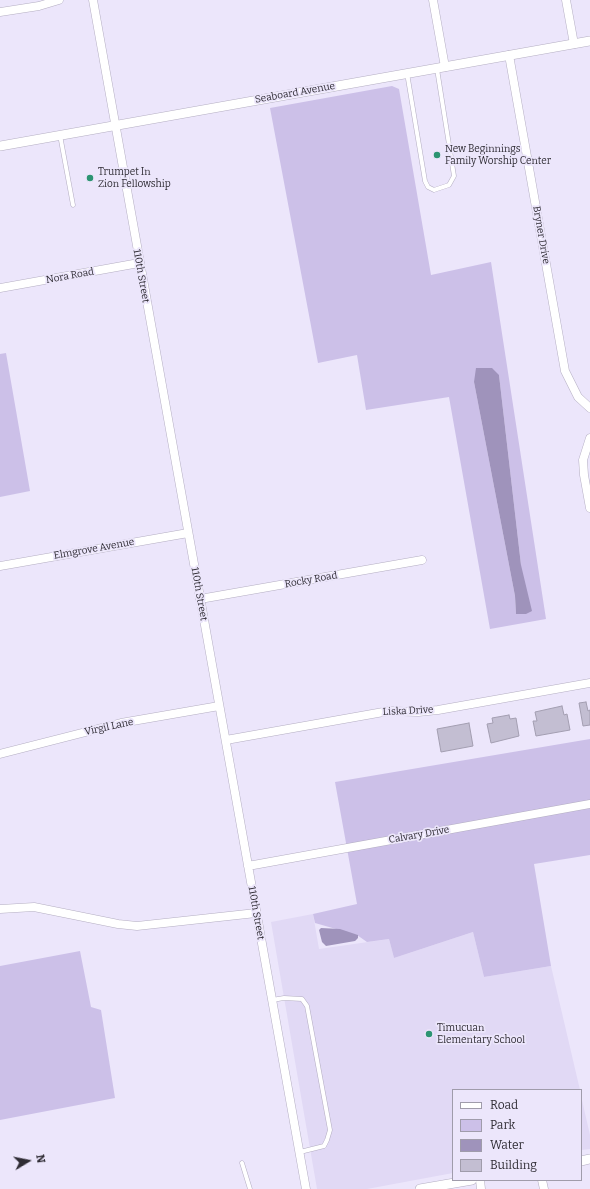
<!DOCTYPE html>
<html>
<head>
<meta charset="utf-8">
<style>
  body { margin:0 }
  #map { position:relative; width:590px; height:1189px; overflow:hidden; background:#ece6fb; font-family:Bitter,serif }
  canvas { display:block }
  .legend { position:absolute; left:452px; top:1089px; width:130px; height:92px; box-sizing:border-box; background:#ece6fb; border:1px solid #a09cab; margin:0; padding:5px 7px; list-style:none; font-size:12px; color:#2f2c34 }
  .legend li { display:flex; align-items:center; gap:8px; height:20px }
  .legend b { width:20px; border:1px solid #a09cab }
  .north { position:absolute; left:8px; top:1141px; width:40px; height:40px; -webkit-text-stroke:3px #ece6fb; paint-order:stroke; rotate:80deg; font-size:11px; font-weight:700; line-height:16px; text-align:center; color:#2f2c34 }
  .north::after { content:''; display:block; margin:auto; width:14px; height:18px; background:#2f2c34; clip-path:polygon(50% 0,100% 100%,50% 72%,0 100%) }
</style>
</head>
<body>
<div id="map">
<canvas width="590" height="1189"></canvas>
<ul class="legend">
<li><b style="height:5px;background:#fff"></b>Road</li>
<li><b style="height:11px;background:#ccc0e8"></b>Park</li>
<li><b style="height:11px;background:#9f93bb"></b>Water</li>
<li><b style="height:11px;background:#c3bed2"></b>Building</li>
</ul>
<div class="north">N</div>
</div>
<script>
const ctx = document.querySelector('canvas').getContext('2d');
ctx.lineJoin = 'round';
function fillPath(path, color) { ctx.fillStyle = color; ctx.fill(path, 'evenodd'); }
const toPath = rows => new Path2D(rows.map(r => 'M' + r).join(''));
function trace(path, color, width, dash) { ctx.strokeStyle = color; ctx.lineWidth = width; ctx.lineCap = dash ? 'butt' : 'round'; ctx.setLineDash(dash || []); ctx.stroke(path); }
function label(font, color, halo, rows, align = 'center') {
  ctx.font = font + ' Bitter,serif'; ctx.lineWidth = 3.5; ctx.setLineDash([]); ctx.textBaseline = 'middle'; ctx.strokeStyle = halo; ctx.fillStyle = color; for (const [text, x, y, turn = 0] of rows) {
    ctx.save(); ctx.translate(x, y); ctx.rotate((+turn || 0) * Math.PI / 180); ctx.textAlign = isNaN(turn) ? turn : align; if (halo) ctx.strokeText(text, 0, 0); ctx.fillText(text, 0, 0); ctx.restore();
  }
}
const built = toPath([
  [313,914,319,949,389,939,394,958,473,932,484,977,551,966,580,1090,453,1090,453,1173,367,1189,317,1189,271,922],
  [581,1096,590,1135,590,1149,581,1150]
]);
const green = toPath([
  [392,86,399,89,431,275,491,262,546,619,490,629,449,397,366,410,357,355,318,363,270,108],
  [499,375,521,565,516,614,515,596,474,382],
  [6,353,30,491,0,497,0,354],
  [590,739,590,855,534,864,551,966,484,977,473,932,394,958,389,939,367,942,357,935,315,923,313,914,357,904,335,782],
  [80,951,91,1007,101,1010,115,1098,0,1120,0,966]
]);
const water = toPath([
  [476,368,492,368,499,375,521,565,532,611,526,614,516,614,515,596,474,382],
  [321,928,340,929,358,935,358,938,355,941,326,946,322,942,319,930]
]);
const building = toPath([
  [586,702,588,711,590,710,590,725,583,726,579,703,586,702],
  [562,706,564,715,567,714,570,730,536,736,533,721,537,721,535,712,562,706],
  [509,715,510,719,516,718,519,736,491,743,487,724,493,723,492,718,509,715],
  [469,723,473,746,441,752,437,729,469,723]
]);
const service = toPath([
  [407,73,425,181,428,187,434,190,449,185,454,176,437,69],
  [60,135,73,205],
  [272,1000,284,998,302,999,307,1006,330,1130,327,1140,324,1146,300,1152],
  [242,1163,250,1189]
]);
const minor = toPath([
  [93,0,306,1189],
  [433,0,445,67],
  [566,0,574,44],
  [0,12,39,6,59,0],
  [509,55,565,371,578,397,590,408],
  [0,288,139,263],
  [590,438,583,460,584,475,590,508],
  [0,566,188,533],
  [200,599,422,560],
  [226,740,389,711,418,712,438,710,590,683],
  [0,754,121,723,219,706],
  [248,866,590,804],
  [0,909,34,907,118,924,137,926,256,913],
  [480,1180,481,1189],
  [542,1180,544,1189]
]);
const tertiary = toPath([
  [0,146,590,41],
  [581,1161,590,1159],
  [420,1189,472,1180]
]);
const markers = [
  [437,155,4,"#2c9472"],
  [90,178,4,"#2c9472"],
  [429,1034,4,"#2c9472"]
];
const streetNames = [
  ["Seaboard Avenue",295,93,-10],
  ["Bryner Drive",541,235,80],
  ["Nora Road",70,276,-10],
  ["110th Street",141,276,80],
  ["Elmgrove Avenue",94,549,-10],
  ["Rocky Road",311,580,-10],
  ["110th Street",199,594,80],
  ["Liska Drive",408,711,-3],
  ["Virgil Lane",109,727,-12],
  ["Calvary Drive",419,835,-10],
  ["110th Street",256,913,80]
];
const poiNames = [
  ["New Beginnings",445,149],
  ["Family Worship Center",445,161],
  ["Trumpet In",98,172],
  ["Zion Fellowship",98,184],
  ["Timucuan",437,1028],
  ["Elementary School",437,1040]
];
fillPath(built, '#e1d9f5');
fillPath(green, '#ccc0e8');
fillPath(water, '#9f93bb');
fillPath(building, '#c3bed2');
trace(building, '#a39eb1', 1);
trace(service, '#b4aec2', 5);
trace(minor, '#b4aec2', 9);
trace(tertiary, '#b4aec2', 10);
trace(service, '#fff', 4);
trace(minor, '#fff', 8);
trace(tertiary, '#fff', 9);
for (const [x, y, r, color] of markers) { const dot = new Path2D(); dot.arc(x, y, r, 0, 2 * Math.PI); ctx.fillStyle = color; ctx.fill(dot); trace(dot, '#ece6fb', 1.5); }
label('10px', '#2f2c34', '#ece6fb', streetNames);
label('10px', '#2f2c34', '#ece6fb', poiNames, 'left');
</script>
</body>
</html>
